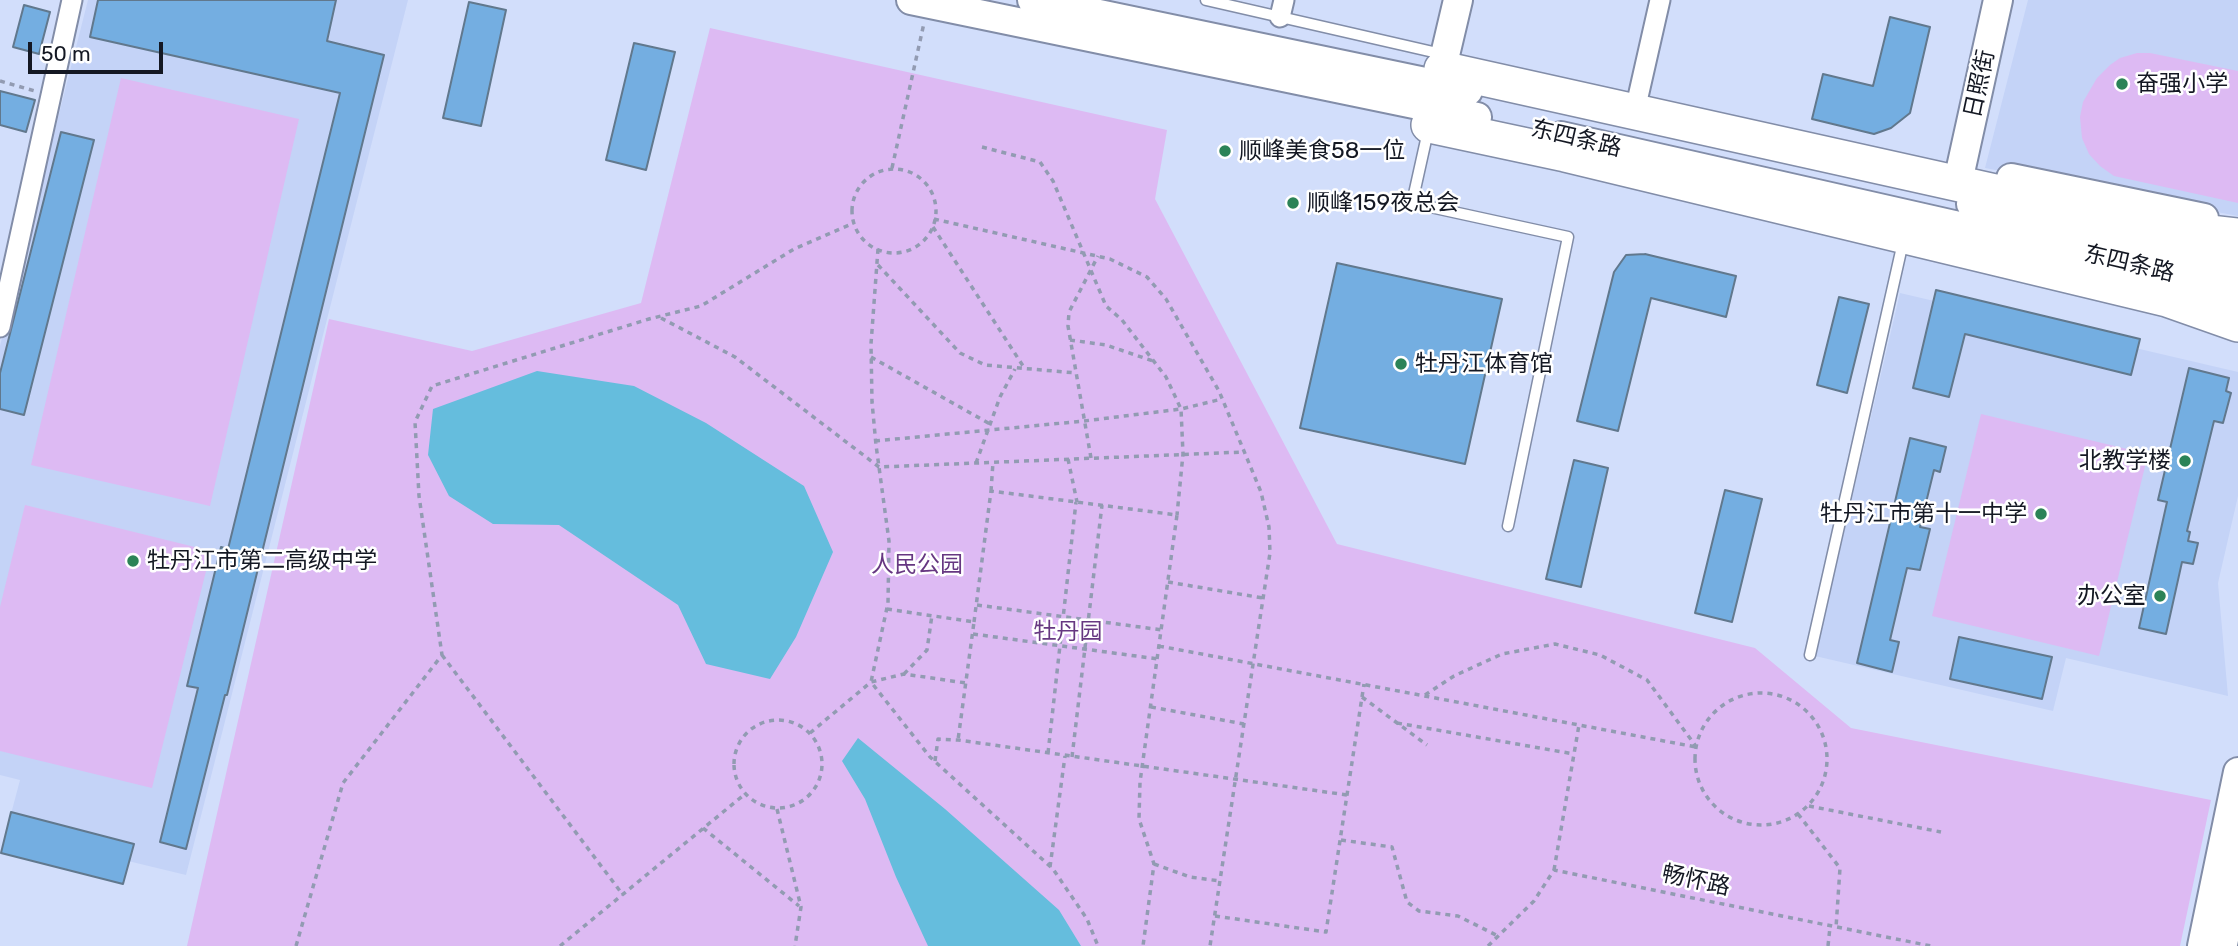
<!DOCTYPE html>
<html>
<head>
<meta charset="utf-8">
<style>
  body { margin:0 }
  #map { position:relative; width:2238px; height:946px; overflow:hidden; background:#d2defb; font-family:Rubik,sans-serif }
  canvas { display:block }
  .scale { position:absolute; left:28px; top:42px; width:135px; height:32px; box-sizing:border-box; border:4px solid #141823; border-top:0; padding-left:9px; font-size:21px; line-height:24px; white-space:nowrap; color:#141823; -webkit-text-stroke:5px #fff; paint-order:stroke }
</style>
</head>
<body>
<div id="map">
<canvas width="2238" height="946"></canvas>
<div class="scale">50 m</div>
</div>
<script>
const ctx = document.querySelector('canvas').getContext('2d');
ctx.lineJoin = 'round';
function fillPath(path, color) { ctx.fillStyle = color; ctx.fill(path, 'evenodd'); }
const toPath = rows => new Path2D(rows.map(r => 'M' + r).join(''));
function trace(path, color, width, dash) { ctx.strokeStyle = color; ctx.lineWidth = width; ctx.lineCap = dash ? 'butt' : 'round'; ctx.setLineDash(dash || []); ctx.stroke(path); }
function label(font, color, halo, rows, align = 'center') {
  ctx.font = font + ' Rubik,"Noto Sans SC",sans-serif'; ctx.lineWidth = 5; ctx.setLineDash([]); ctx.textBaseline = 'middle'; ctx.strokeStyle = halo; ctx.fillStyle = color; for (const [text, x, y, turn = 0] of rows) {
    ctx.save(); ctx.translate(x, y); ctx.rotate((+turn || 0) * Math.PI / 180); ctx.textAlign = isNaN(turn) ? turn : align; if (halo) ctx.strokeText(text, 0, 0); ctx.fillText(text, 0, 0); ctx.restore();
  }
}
const built = toPath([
  [88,0,408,0,186,875,128,861,1,852,20,780,0,775,0,346],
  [2028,0,2238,0,2238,216,1985,168],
  [1900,293,2238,372,2238,496,2218,583,2228,696,2066,658,2053,711,1815,656]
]);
const green = toPath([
  [710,28,1167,130,1155,199,1337,544,1755,648,1851,728,2211,800,2180,946,187,946,329,319,472,351,641,303],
  [2137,53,2150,53,2238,71,2238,203,2114,176,2100,166,2089,154,2082,138,2080,117,2083,102,2097,78,2110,65,2120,58],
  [121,78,299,119,210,506,31,465],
  [1981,414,2148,454,2099,656,1932,616],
  [25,505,211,551,152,788,0,751,0,607]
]);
const water = toPath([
  [537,371,634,386,706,423,804,486,833,552,796,637,770,679,706,664,678,605,559,525,493,524,449,496,428,455,433,409],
  [858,738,945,809,1059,910,1081,946,928,946,896,877,865,799,842,761]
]);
const building = toPath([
  [98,0,336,0,327,41,384,55,227,695,225,695,186,849,160,842,198,688,187,686,221,547,228,549,340,93,90,37,98,0],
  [469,2,506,10,481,126,443,118,469,2],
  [24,5,50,12,39,54,13,47,24,5],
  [1890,17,1930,27,1910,113,1891,128,1874,134,1812,119,1823,74,1873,86,1890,17],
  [634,43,675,52,646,170,606,160,634,43],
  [0,91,35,100,26,132,0,125,0,91],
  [61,132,94,140,24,415,0,409,0,373,61,132],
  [1645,254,1736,276,1726,317,1651,298,1618,431,1577,421,1614,272,1626,255,1645,254],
  [1337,263,1502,299,1465,464,1300,428,1337,263],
  [1936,290,2140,339,2131,375,1965,334,1949,397,1913,388,1936,290],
  [1839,297,1869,304,1847,393,1817,385,1839,297],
  [2189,368,2229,378,2226,391,2231,393,2223,423,2214,421,2187,531,2190,532,2188,541,2198,543,2193,564,2182,562,2166,634,2139,628,2167,502,2158,500,2189,368],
  [1910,438,1946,447,1940,472,1934,470,1920,527,1930,529,1920,570,1907,568,1890,640,1899,642,1892,672,1857,663,1910,438],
  [1574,460,1608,468,1581,587,1546,579,1574,460],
  [1725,490,1762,499,1732,622,1695,613,1725,490],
  [1959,637,2052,657,2042,699,1950,679,1959,637],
  [11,812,134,844,123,884,1,853,11,812]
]);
const path = toPath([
  [0,81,35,91],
  [982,147,1040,162,1053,181,1106,306,1122,320,1166,377,1181,409,1183,454,1177,515],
  [892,168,924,23],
  '852 211a42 42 0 1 1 84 0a42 42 0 1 1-84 0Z',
  [934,219,1110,259,1147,277,1166,299,1219,391,1261,492,1269,527,1270,553,1210,946],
  [933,227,1025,369],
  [878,249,871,344,872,402,876,445,889,541,888,603,871,682,930,757,1053,869,1087,919,1098,946],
  [878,265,960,353,985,365,1076,373],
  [661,318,735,357,879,467,1244,452],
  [1070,340,1106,345,1153,361],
  [871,357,990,424],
  [875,441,1084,421,1181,409,1222,399],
  [1091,458,1068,326,1069,312,1098,256],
  [1068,459,1077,502],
  [976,463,1000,397,1015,369],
  [991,491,993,462],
  [1168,582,1263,598],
  [977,605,1162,630],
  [887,609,974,622,958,740],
  [974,622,991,491,1177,515,1140,782,1139,819,1154,864,1143,946],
  [973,634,1158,659],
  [1159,646,1696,747],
  [442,655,623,895],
  [904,674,927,650,932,615],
  '1695 759a66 66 0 1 1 132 0a66 66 0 1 1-132 0Z',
  [1425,695,1454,676,1502,654,1555,644,1600,655,1647,680,1695,745],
  [1362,697,1427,745],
  [1151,707,1244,724],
  '734 764a44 44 0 1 1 88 0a44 44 0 1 1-88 0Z',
  [1397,723,1574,754],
  [810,733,871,682,904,674,966,683],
  [1048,753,1076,502],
  [1072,757,1102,505],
  [935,761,938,739,958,740,1347,795],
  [1809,806,1941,832],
  [777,809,801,907,795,946],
  [1798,814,1840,868,1836,928],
  [703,828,799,906],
  [1341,840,1392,847,1407,902,1419,911,1458,916,1498,936],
  [1154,864,1190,877,1220,881],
  [1050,867,1065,756],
  [1554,870,1579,725],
  [1215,916,1326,932,1364,684],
  [296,946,343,783,442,655,419,496,415,422,432,386,649,319,701,306,794,249,854,223],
  [560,946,745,794],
  [1488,946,1534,901,1554,870,1931,946],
  [1828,946,1830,927]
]);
const lane = toPath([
  [1206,0,1442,54],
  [1428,131,1412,203,1568,237,1508,526],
  [1810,655,1901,251]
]);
const street = toPath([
  [1280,17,1284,0],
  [1638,97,1660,0],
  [0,327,72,0]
]);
const secondary = toPath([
  [911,0,1477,117],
  [1032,0,1468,91],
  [1437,89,1458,0],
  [1561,136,2197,280],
  [1961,168,1998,0],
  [2011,178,2204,218],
  [1971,204,2238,265],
  [2202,946,2238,772]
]);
const highway = toPath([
  [1442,69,2108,217,2165,228,2238,236],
  [1429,125,1565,154,2167,299,2238,324],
  [2179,276,2238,296],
  [2219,946,2238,856]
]);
const markers = [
  [2122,84,7,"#2b8357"],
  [1225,151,7,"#2b8357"],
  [1293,203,7,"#2b8357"],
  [1401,364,7,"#2b8357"],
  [2185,461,7,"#2b8357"],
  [2041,514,7,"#2b8357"],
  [133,561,7,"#2b8357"],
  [2160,596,7,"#2b8357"]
];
const streetNames = [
  ["日照街",1980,84,-78],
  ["东四条路",1576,139,13],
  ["东四条路",2129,264,13],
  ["畅怀路",1696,881,12]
];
const poiNames = [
  ["奋强小学",2136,84],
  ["顺峰美食58一位",1239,151],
  ["顺峰159夜总会",1307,203],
  ["牡丹江体育馆",1415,364],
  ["北教学楼",2171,461,"right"],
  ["牡丹江市第十一中学",2027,514,"right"],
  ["牡丹江市第二高级中学",147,561],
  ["办公室",2146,596,"right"]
];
const parkNames = [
  ["人民公园",917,565],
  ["牡丹园",1068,632]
];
fillPath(built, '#c4d3f7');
fillPath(green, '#ddbaf3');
fillPath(water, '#65bddd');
fillPath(building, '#74aee1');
trace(building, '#61788d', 2);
trace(lane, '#828da8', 13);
trace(street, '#828da8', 23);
trace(secondary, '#828da8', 32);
trace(highway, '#828da8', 38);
trace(path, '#929bb2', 3.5, [5, 5]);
trace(lane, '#fff', 10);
trace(street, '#fff', 19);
trace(secondary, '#fff', 28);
trace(highway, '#fff', 35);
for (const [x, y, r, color] of markers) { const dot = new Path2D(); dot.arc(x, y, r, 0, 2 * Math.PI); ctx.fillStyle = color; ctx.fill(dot); trace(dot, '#fff', 2.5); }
label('23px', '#141823', '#fff', streetNames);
label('23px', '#141823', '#fff', poiNames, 'left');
label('23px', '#663781', '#fff', parkNames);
</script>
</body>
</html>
